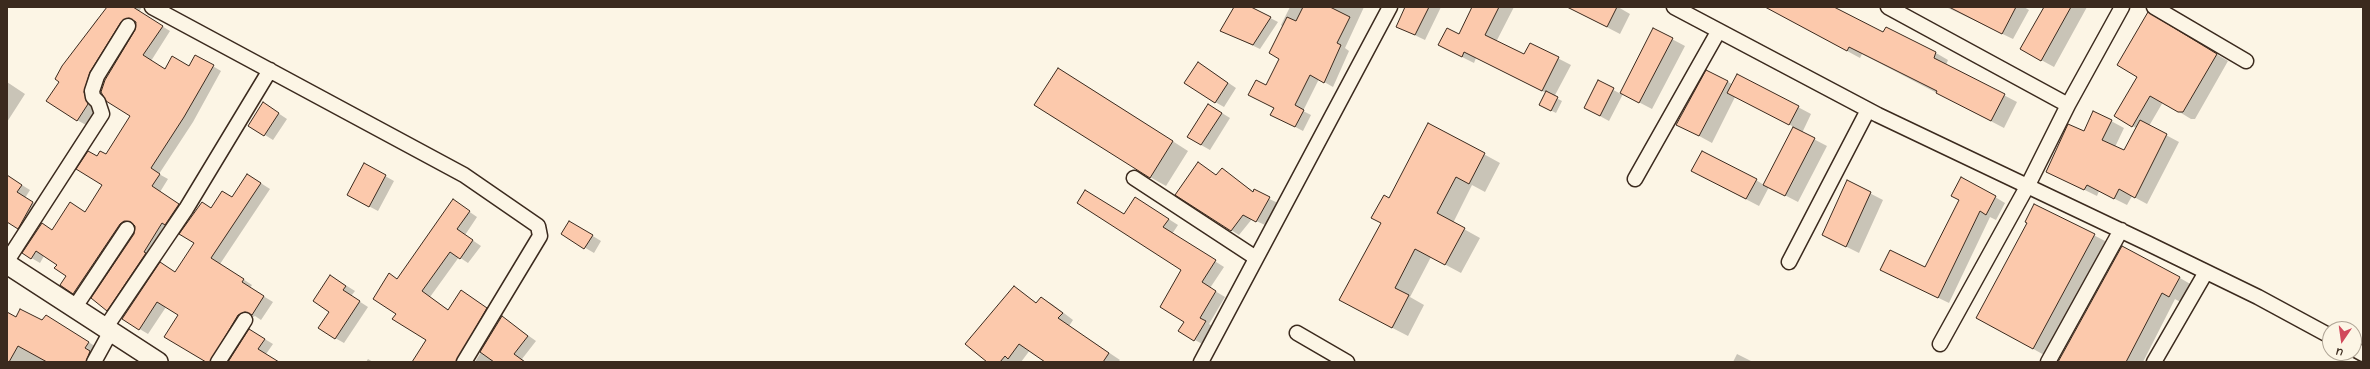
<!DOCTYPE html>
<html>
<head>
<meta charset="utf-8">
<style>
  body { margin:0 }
  #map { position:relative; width:2370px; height:369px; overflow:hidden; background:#fcf5e5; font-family:"Architects Daughter",sans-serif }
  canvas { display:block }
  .frame { position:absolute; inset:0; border:8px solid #3b2a1e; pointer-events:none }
  .north { position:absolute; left:2322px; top:321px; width:40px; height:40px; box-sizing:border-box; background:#fcf5e5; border:1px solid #afa495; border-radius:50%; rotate:193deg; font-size:11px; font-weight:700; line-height:16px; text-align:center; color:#3b2a1e }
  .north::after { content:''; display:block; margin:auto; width:14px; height:18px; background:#d1495b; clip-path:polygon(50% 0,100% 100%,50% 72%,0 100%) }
</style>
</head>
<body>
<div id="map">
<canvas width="2370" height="369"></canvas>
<div class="frame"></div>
<div class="north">U</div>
</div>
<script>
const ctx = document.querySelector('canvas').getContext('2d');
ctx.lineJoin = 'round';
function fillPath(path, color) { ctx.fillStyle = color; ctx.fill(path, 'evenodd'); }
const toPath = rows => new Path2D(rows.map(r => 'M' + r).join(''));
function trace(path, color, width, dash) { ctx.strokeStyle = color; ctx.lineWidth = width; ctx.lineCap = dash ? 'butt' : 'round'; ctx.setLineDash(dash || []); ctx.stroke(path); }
const shadow = toPath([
  [108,7,142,7,139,12,170,31,151,61,165,70,189,67,196,56,221,71,193,122,159,174,168,179,160,192,187,209,115,315,107,310,135,234,137,229,135,225,128,229,82,298,61,285,67,276,58,264,44,256,40,263,23,253,53,231,86,213,103,185,98,157,106,155,131,116,137,22,129,26,98,76,96,109,86,125,77,120,61,82,56,79,72,53,74,54,97,19,99,20],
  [1235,7,1249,7,1278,22,1260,49,1228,34],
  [1290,7,1364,7,1345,48,1349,51,1333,87,1319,79,1303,111,1311,115,1303,131,1280,119,1266,86,1280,59,1283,27,1281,25],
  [1406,7,1441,7,1425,40,1406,31],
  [1473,7,1514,7,1496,42,1524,56,1530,44,1571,65,1554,97,1562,101,1556,113,1540,105,1546,93,1476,58,1474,63,1452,52],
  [1568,7,1618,7,1630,14,1620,34],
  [1766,7,1832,7,1884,34,1886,29,1936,53,1948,60,1946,65,2017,102,2004,128,1862,54,1860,58],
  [1946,7,2024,7,2029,10,2013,39],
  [2045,7,2087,7,2054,67,2021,49],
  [2148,14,2228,61,2195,119,2191,119,2163,102,2149,126,2179,142,2147,204,2132,196,2127,205,2099,191,2097,196,2048,172,2084,133,2111,121,2124,128,2115,147,2125,151,2136,128,2115,116,2139,76],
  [1653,29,1685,46,1652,109,1623,94,1609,121,1585,108,1598,82,1621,94],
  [1199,63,1236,88,1224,107,1215,102],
  [1738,75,1811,114,1802,133,1827,146,1798,202,1769,187,1759,206,1705,178,1756,180,1764,185,1794,127,1735,97,1712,143,1690,131,1727,81,1733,85],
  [1074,78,1188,151,1166,186,1150,177],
  [7,82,25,94,7,122],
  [272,109,287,119,273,140,249,125],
  [1217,110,1230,118,1210,150,1201,145],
  [1429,124,1500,163,1485,192,1472,185,1453,223,1480,238,1461,273,1431,257,1410,297,1424,305,1408,336,1356,309,1389,199],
  [1222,169,1254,192,1278,203,1265,225,1252,219,1239,235,1231,230,1217,176],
  [385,176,394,181,378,211,357,200],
  [7,179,17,182,30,190,25,198,41,208,27,233,7,220],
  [256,180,270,189,220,264,252,285,250,288,273,302,261,320,255,316,247,320,220,362,208,362,179,315,166,307,148,334,123,319,176,273,196,243,212,209,232,198],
  [1848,182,1883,200,1859,253,1823,235],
  [1995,197,2005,203,1996,220,1990,217,1949,303,1881,270,1926,268,1960,200],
  [1145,204,1178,225,1172,234,1224,267,1210,288,1225,297,1209,324,1215,328,1204,345,1195,340,1185,322,1182,270,1124,215],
  [2035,205,2107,242,2046,356,1990,325],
  [461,206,477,217,465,235,481,246,468,263,459,257,430,297,449,310,470,297,495,314,465,362,413,362,428,340,397,313,398,280],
  [578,227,601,241,594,253,562,234],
  [331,276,355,291,351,296,368,307,344,343,335,338,330,311],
  [2180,278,2192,285,2182,303,2175,299,2143,362,2059,362],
  [1014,288,1037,303,1041,298,1052,304,1073,320,1069,326,1120,360,1118,362,1047,362,1030,350,1021,362,989,362],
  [7,314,16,318,43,322,46,316,98,348,97,362,7,362],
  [502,317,536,341,522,359,526,362,475,362],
  [258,335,273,344,266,354,278,362,229,362],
  [1737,354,1753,362,1733,362],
  [368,359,373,362,366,362]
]);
const building = toPath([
  [107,7,133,7,163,26,143,55,165,69,172,56,189,66,195,55,214,65,184,117,151,168,160,174,152,186,179,204,165,225,162,223,144,252,146,253,107,311,91,298,134,234,135,226,131,222,124,221,120,224,73,294,60,285,66,276,54,268,57,265,36,251,31,259,22,253,42,223,52,230,70,202,85,212,102,185,76,169,88,151,97,156,100,151,106,154,130,116,106,101,101,92,105,80,135,30,136,22,129,18,121,22,90,72,84,92,88,104,77,121,46,101,59,82,55,79,62,66,107,7],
  [1234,7,1251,7,1271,17,1253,45,1220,31,1234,7],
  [1303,7,1330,7,1350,17,1337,43,1341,45,1324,83,1310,75,1295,105,1304,110,1295,127,1270,115,1274,108,1248,95,1256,80,1266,85,1279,59,1269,53,1287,17,1296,21,1303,7],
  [1405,7,1429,7,1415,35,1396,27,1405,7],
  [1472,7,1499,7,1485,35,1524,54,1530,43,1559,57,1542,91,1464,52,1462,57,1438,45,1447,28,1459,34,1472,7],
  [1567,7,1617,7,1607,27,1567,7],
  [1765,7,1834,7,1883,32,1886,27,1936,52,1934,58,2005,94,1991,121,1936,93,1937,91,1849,47,1847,51,1765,7],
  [1949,7,2016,7,2002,34,1949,7],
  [2044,7,2071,7,2041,61,2020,49,2044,7],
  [2148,12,2217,54,2183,112,2178,112,2150,96,2132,127,2114,116,2137,77,2117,65,2148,12],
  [1653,28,1673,38,1639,103,1620,93,1653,28],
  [1198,62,1228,83,1215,103,1184,83,1198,62],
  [1058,68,1173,141,1150,178,1034,105,1058,68],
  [1706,70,1728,81,1699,136,1676,125,1706,70],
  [1737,74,1799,106,1789,125,1727,93,1737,74],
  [1598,80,1614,88,1600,116,1584,108,1598,80],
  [1546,91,1558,97,1551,111,1539,105,1546,91],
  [263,102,279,113,264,136,248,126,263,102],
  [1208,104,1222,113,1201,145,1187,137,1208,104],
  [2093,111,2112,120,2102,140,2124,150,2140,120,2167,134,2135,198,2119,189,2114,199,2087,185,2084,190,2046,172,2068,124,2084,131,2093,111],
  [1428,123,1485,153,1469,184,1456,177,1437,213,1465,228,1445,265,1415,249,1395,288,1409,295,1392,328,1339,300,1381,223,1371,218,1384,195,1389,198,1428,123],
  [1793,127,1815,138,1785,196,1763,185,1793,127],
  [1702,151,1757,179,1746,199,1691,171,1702,151],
  [1198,162,1216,175,1222,168,1253,192,1254,189,1270,197,1256,222,1243,215,1231,231,1175,195,1198,162],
  [364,163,386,175,369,207,347,195,364,163],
  [247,174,261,183,211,258,244,279,242,282,264,296,252,315,245,312,238,315,210,362,206,362,164,337,178,315,157,302,139,330,122,319,160,262,175,272,194,243,179,234,202,202,211,208,222,191,232,197,247,174],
  [7,175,22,185,17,192,33,202,18,229,7,222,7,175],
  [1961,177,1996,196,1986,215,1980,211,1938,298,1880,270,1890,250,1925,267,1959,200,1951,196,1961,177],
  [1847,180,1871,192,1846,247,1822,235,1847,180],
  [1085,190,1124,214,1135,197,1169,219,1163,227,1216,260,1202,282,1216,291,1200,318,1206,321,1194,341,1178,331,1184,322,1160,307,1181,270,1077,203,1085,190],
  [453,199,470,211,457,229,473,240,460,259,450,252,422,291,448,310,461,290,487,308,456,362,412,362,426,340,392,319,396,314,373,299,389,273,397,279,453,199],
  [2034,204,2095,234,2033,349,1976,318,2027,223,2025,222,2034,204],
  [569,221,593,235,584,249,561,234,569,221],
  [2122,246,2180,277,2169,297,2162,293,2126,362,2058,362,2122,246],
  [330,275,346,286,343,290,360,301,335,339,318,328,329,312,313,301,330,275],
  [1014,286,1036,303,1041,297,1063,313,1058,318,1109,353,1103,362,1045,362,1019,344,1008,359,1005,356,1000,362,987,362,965,344,1014,286],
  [20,309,42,320,46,315,89,342,85,348,90,351,86,362,47,362,18,346,9,362,7,362,7,312,16,317,20,309],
  [502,316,528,336,514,354,525,362,494,362,480,352,502,316],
  [249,329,265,339,258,349,279,362,228,362,249,329]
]);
const street = toPath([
  [152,7,464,175,538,226,540,236,464,362],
  [1674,7,1878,115,2147,243,2258,297,2330,336],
  [1888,7,2068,105],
  [2154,7,2246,61],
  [1134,178,1256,258],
  [1635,179,1718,32],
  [7,261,102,114,98,102,93,97,92,91,97,76,128,26],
  [1789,262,1868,110],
  [75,307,127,229],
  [106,327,186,209,270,70],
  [1297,333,1347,362],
  [1940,344,2028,185,2068,105,2122,7],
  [2354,349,2363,354],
  [94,362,111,331],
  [218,362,245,320],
  [1201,362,1390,7],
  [2048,362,2121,230],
  [2154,362,2206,272]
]);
const secondary = toPath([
  [7,264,158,362]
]);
fillPath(shadow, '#0003');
fillPath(building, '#fcc9ac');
trace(building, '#3b2a1e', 1);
trace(street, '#3b2a1e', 17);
trace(secondary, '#3b2a1e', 22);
trace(street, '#fcf5e5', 14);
trace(secondary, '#fcf5e5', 19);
</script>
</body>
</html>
